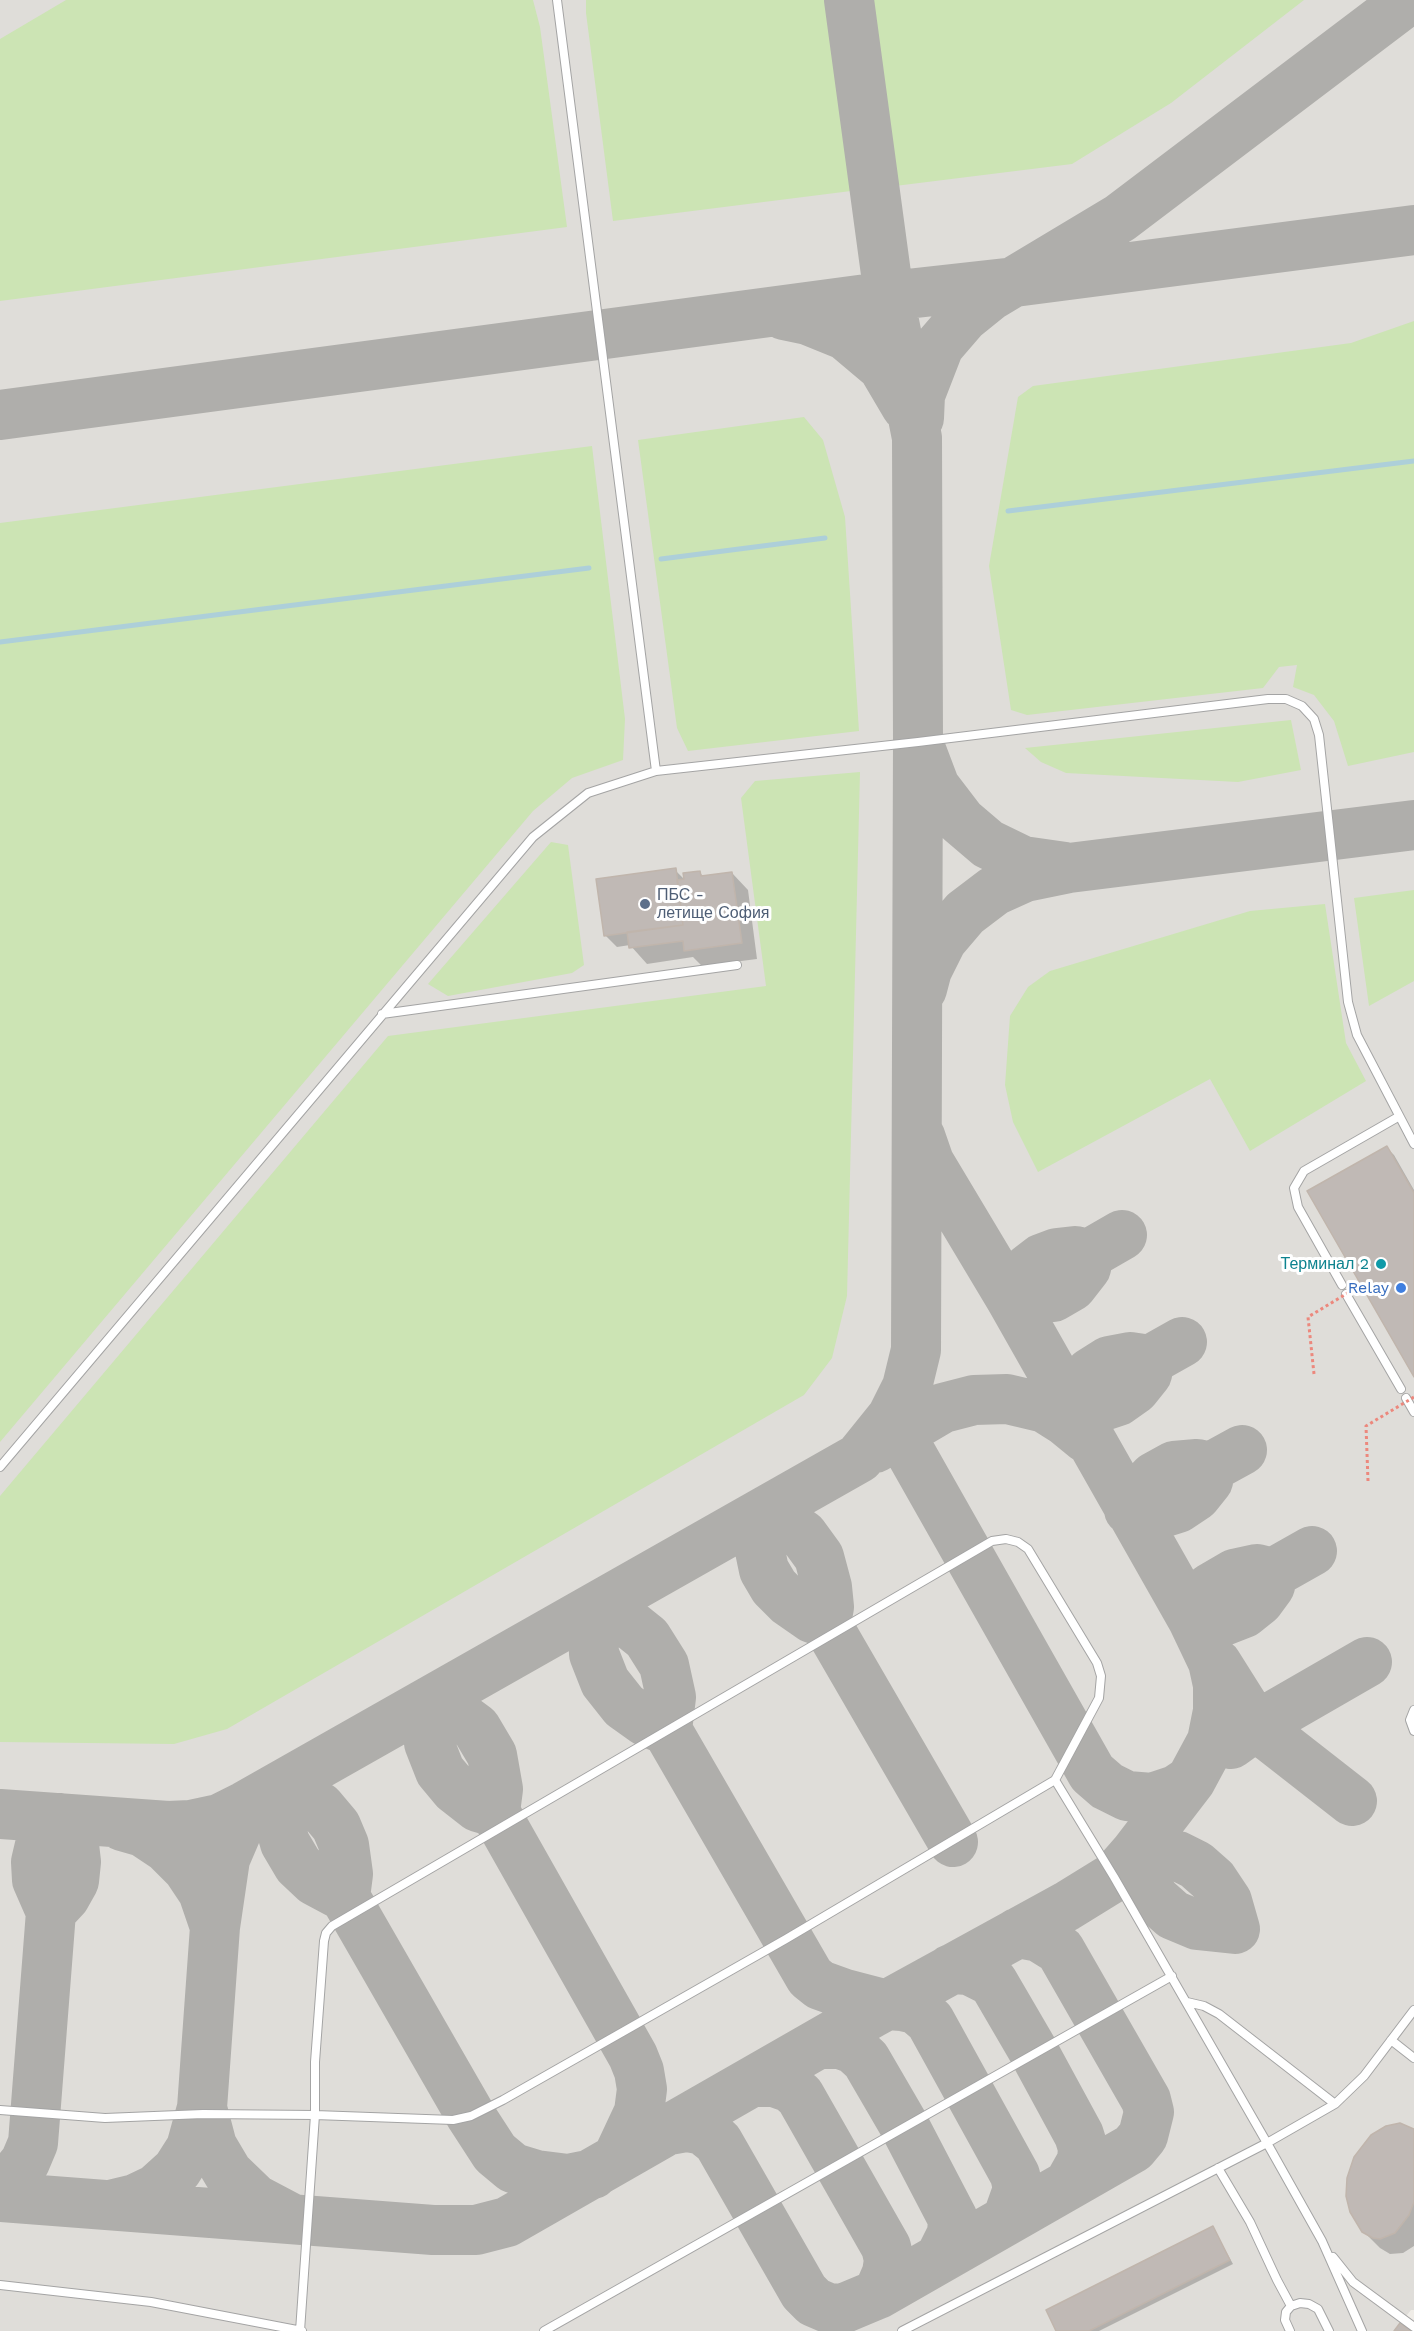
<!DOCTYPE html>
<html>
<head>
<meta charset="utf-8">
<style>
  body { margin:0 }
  canvas { display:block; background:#f0ede8 }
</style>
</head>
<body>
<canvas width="1414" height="2331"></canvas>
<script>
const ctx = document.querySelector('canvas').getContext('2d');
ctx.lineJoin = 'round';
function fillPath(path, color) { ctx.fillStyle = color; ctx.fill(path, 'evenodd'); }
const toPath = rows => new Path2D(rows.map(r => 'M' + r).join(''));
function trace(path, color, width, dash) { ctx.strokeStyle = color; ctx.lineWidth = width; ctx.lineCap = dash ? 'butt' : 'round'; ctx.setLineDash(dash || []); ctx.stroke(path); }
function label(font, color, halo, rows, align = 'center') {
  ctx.font = font + ' "Work Sans",sans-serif'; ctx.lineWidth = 6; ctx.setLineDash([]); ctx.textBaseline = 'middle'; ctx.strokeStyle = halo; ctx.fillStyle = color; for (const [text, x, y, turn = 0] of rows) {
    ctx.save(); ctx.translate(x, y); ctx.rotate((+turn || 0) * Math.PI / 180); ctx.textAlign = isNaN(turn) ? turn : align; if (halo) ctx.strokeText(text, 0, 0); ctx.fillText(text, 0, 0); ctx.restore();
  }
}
const airport = toPath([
  [0,0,1414,0,1414,2310,1411,2310,1394,2331,0,2331]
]);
const grass = toPath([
  [66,0,533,0,540,27,567,227,0,301,0,39],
  [586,0,827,0,851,191,613,221,586,13],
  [871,0,1304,0,1171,103,1072,164,895,186],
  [1414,321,1414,752,1348,766,1334,721,1314,695,1293,687,1297,665,1279,667,1263,688,1027,715,1011,710,989,566,1018,397,1033,386,1351,343],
  [804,417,823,440,845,517,859,731,688,751,677,728,638,440],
  [592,446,625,719,623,760,572,778,533,811,0,1442,0,523],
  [1291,720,1301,770,1238,782,1066,773,1041,762,1025,748],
  [860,772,847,1296,832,1358,804,1395,227,1729,174,1744,0,1742,0,1496,388,1036,766,986,741,798,755,781],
  [551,842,568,845,584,965,572,973,448,996,428,984],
  [1414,890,1414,981,1369,1006,1354,898],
  [1325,904,1346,1043,1366,1081,1250,1151,1210,1079,1038,1172,1013,1122,1005,1085,1010,1016,1028,987,1050,971,1250,911]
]);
const shadow = toPath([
  [675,870,686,881,700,873,704,877,732,873,748,890,757,959,702,966,693,957,647,964,630,945,617,947,605,935],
  [1387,1148,1394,1155,1414,1190,1414,1374],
  [1414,2131,1414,2246,1403,2253,1390,2254,1380,2248,1363,2231],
  [1213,2228,1233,2264,1099,2331,1058,2331]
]);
const stream = toPath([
  [1008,511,1414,461],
  [661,559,825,538],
  [0,642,589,568]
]);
const taxiway = toPath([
  [784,315,808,320,845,335,883,367,906,406],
  [0,415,889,296,1015,282,1414,230],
  [919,418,920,395,939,346,964,317,990,296,1120,218,1408,0],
  [921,750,935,787,961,821,988,844,1023,861,1065,867],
  [922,989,927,970,942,940,965,913,994,891,1025,877,1069,868,1414,825],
  [1089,1254,1086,1268,1072,1286,1053,1297,1028,1300,1011,1299,1015,1287,1028,1269,1041,1259,1057,1253,1075,1251,1089,1254,1122,1235],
  [1150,1360,1147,1374,1135,1389,1118,1401,1097,1408,1080,1409,1070,1405,1076,1390,1090,1373,1109,1361,1130,1357,1150,1360,1182,1342],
  [900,1434,1092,1773,1107,1786,1127,1796,1152,1798,1176,1790,1191,1780],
  [875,1448,943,1408,974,1400,1007,1399,1045,1408,1064,1420,1086,1438],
  [1211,1467,1208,1481,1196,1496,1178,1508,1156,1515,1140,1515,1129,1510,1138,1494,1154,1477,1174,1466,1197,1464,1211,1467,1242,1450],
  [1273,1573,1270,1586,1259,1601,1244,1613,1221,1622,1203,1623,1193,1620,1197,1606,1210,1588,1234,1574,1257,1569,1273,1573,1312,1551],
  [826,1623,829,1607,827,1587,819,1557,803,1535,783,1521,762,1514,759,1546,764,1570,774,1587,789,1602,812,1618,826,1623,953,1842],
  [1217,1664,1256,1726,1352,1801],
  [667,1730,671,1697,664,1665,647,1638,622,1618,597,1607,593,1629,594,1654,605,1682,624,1706,645,1721,667,1730,810,1977,820,1985,845,1994,887,2005,902,2006,916,2009,930,2021,1015,2175,1018,2189,1007,2220],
  [1231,1744,1256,1726,1367,1662],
  [495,1812,498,1789,492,1755,476,1728,453,1711,431,1702,428,1722,429,1743,440,1771,455,1789,478,1807,495,1812,633,2056,639,2071,642,2089,639,2112,617,2159],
  [0,1814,168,1826,191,1825,219,1819,245,1806,859,1458,892,1417,907,1387,916,1350,918,742,917,438,889,296,849,0],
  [122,1826,143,1832,167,1848,187,1868,203,1892,215,1927],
  [1157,1852,1178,1856,1196,1865,1213,1880,1227,1901,1235,1929,1197,1925,1173,1915,1156,1900,1144,1884,1136,1865,1135,1853,1157,1852],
  [345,1897,348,1874,344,1845,336,1826,320,1807,298,1793,281,1787,278,1818,285,1843,298,1865,315,1881,345,1897,471,2116,495,2153,513,2168,536,2175,568,2179,593,2174],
  [951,1969,969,1970,993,1982,1035,2054,1079,2135,1083,2148,1082,2161,1069,2184],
  [821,2044,840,2044,854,2049,866,2060,905,2127,953,2219,952,2234,940,2258],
  [754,2082,774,2082,791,2088,800,2096,886,2247,889,2260,887,2273,878,2294],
  [202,2108,212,2146,228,2173,255,2199,291,2218],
  [670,2130,687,2127,703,2130,718,2142,804,2292,814,2302,828,2308,842,2309,878,2294,1133,2148,1143,2136,1149,2112,1146,2100,1060,1950,1039,1937,1017,1933],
  [0,2185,11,2179,25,2162,33,2143,51,1912,37,1880,36,1862,40,1845,51,1826,60,1818,68,1828,74,1845,76,1862,74,1881,65,1897,51,1912],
  [0,2197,433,2230,476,2230,507,2222,872,2013,1067,1906,1114,1877,1135,1853,1191,1780,1212,1741,1218,1711,1218,1685,1213,1662,1193,1620,1011,1299,929,1162,920,1136],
  [110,2205,135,2199,156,2189,177,2170,191,2148,202,2108,215,1927,225,1859,240,1824,263,1797]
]);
const building = toPath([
  [676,868,683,925,604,936,596,879,676,868],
  [700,871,701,876,732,872,742,943,684,951,683,941,629,948,627,932,683,925,677,880,684,879,683,873,700,871],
  [1387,1146,1414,1193,1414,1377,1307,1191,1387,1146],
  [1400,2123,1414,2129,1414,2202,1409,2215,1395,2233,1380,2239,1373,2238,1362,2232,1350,2212,1346,2196,1347,2178,1354,2157,1371,2135,1386,2126,1400,2123],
  [1213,2226,1230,2260,1089,2331,1056,2331,1046,2310,1213,2226],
  [1400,2323,1411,2331,1394,2331,1400,2323]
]);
const service = toPath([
  [557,0,656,771],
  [382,1014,737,965],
  [1342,1285,1298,1207,1294,1188,1304,1171,1398,1117],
  [1346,1294,1401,1389],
  [1406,1398,1414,1412],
  [0,1467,533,837,588,793,656,771,918,742,1268,699,1286,699,1302,706,1314,719,1319,735,1348,1002,1357,1035,1414,1144],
  [1414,1710,1410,1720,1414,1731],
  [1187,2002,1204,2006,1219,2014,1335,2104],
  [1391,2040,1414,2058],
  [0,2110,105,2118,203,2114,315,2115,453,2120,471,2116,503,2100,786,1939,1055,1780,1114,1877,1267,2143,1335,2104,1364,2076,1414,2010],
  [1218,2168,1250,2222,1277,2280,1291,2306],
  [1333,2257,1353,2282,1414,2327],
  [0,2285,151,2302,302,2331],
  [300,2331,315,2115,315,2062,324,1941,326,1933,332,1926,992,1541,1006,1539,1018,1542,1028,1549,1097,1663,1101,1676,1099,1698,1055,1780],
  [544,2331,1172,1976],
  [902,2331,1267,2143,1322,2241,1362,2331],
  [1290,2331,1285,2320,1286,2312,1291,2306,1300,2303,1309,2304,1318,2309,1329,2331]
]);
const pathBridge = toPath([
  [1314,1374,1308,1317,1361,1285],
  [1368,1481,1366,1426,1414,1397]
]);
const markers = [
  [645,904,6,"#5c6f8a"],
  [1381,1264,6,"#0f9aa8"],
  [1401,1288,6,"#3f7fe0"]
];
const serviceNames = [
  ["ПБС -",657,895],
  ["летище София",657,913]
];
const cultureNames = [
  ["Терминал 2",1369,1264]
];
const shopNames = [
  ["Relay",1389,1288]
];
fillPath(airport, '#dfddd9');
fillPath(grass, '#cce4b4');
fillPath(shadow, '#0003');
trace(stream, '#adcfd9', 5);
trace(taxiway, '#afaeab', 50);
fillPath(building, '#c0b9b5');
trace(building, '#c0b5ac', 1.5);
trace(service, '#a4a4a4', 10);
trace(service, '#fff', 8);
trace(pathBridge, '#ec887d', 3, [3, 3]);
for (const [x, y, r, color] of markers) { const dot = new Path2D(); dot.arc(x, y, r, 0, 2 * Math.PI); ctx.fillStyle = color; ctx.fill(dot); trace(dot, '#fff', 2); }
label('16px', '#4e5e75', '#fff', serviceNames, 'left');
label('16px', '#0d838f', '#fff', cultureNames, 'right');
label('16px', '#366cbe', '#fff', shopNames, 'right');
</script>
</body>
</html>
